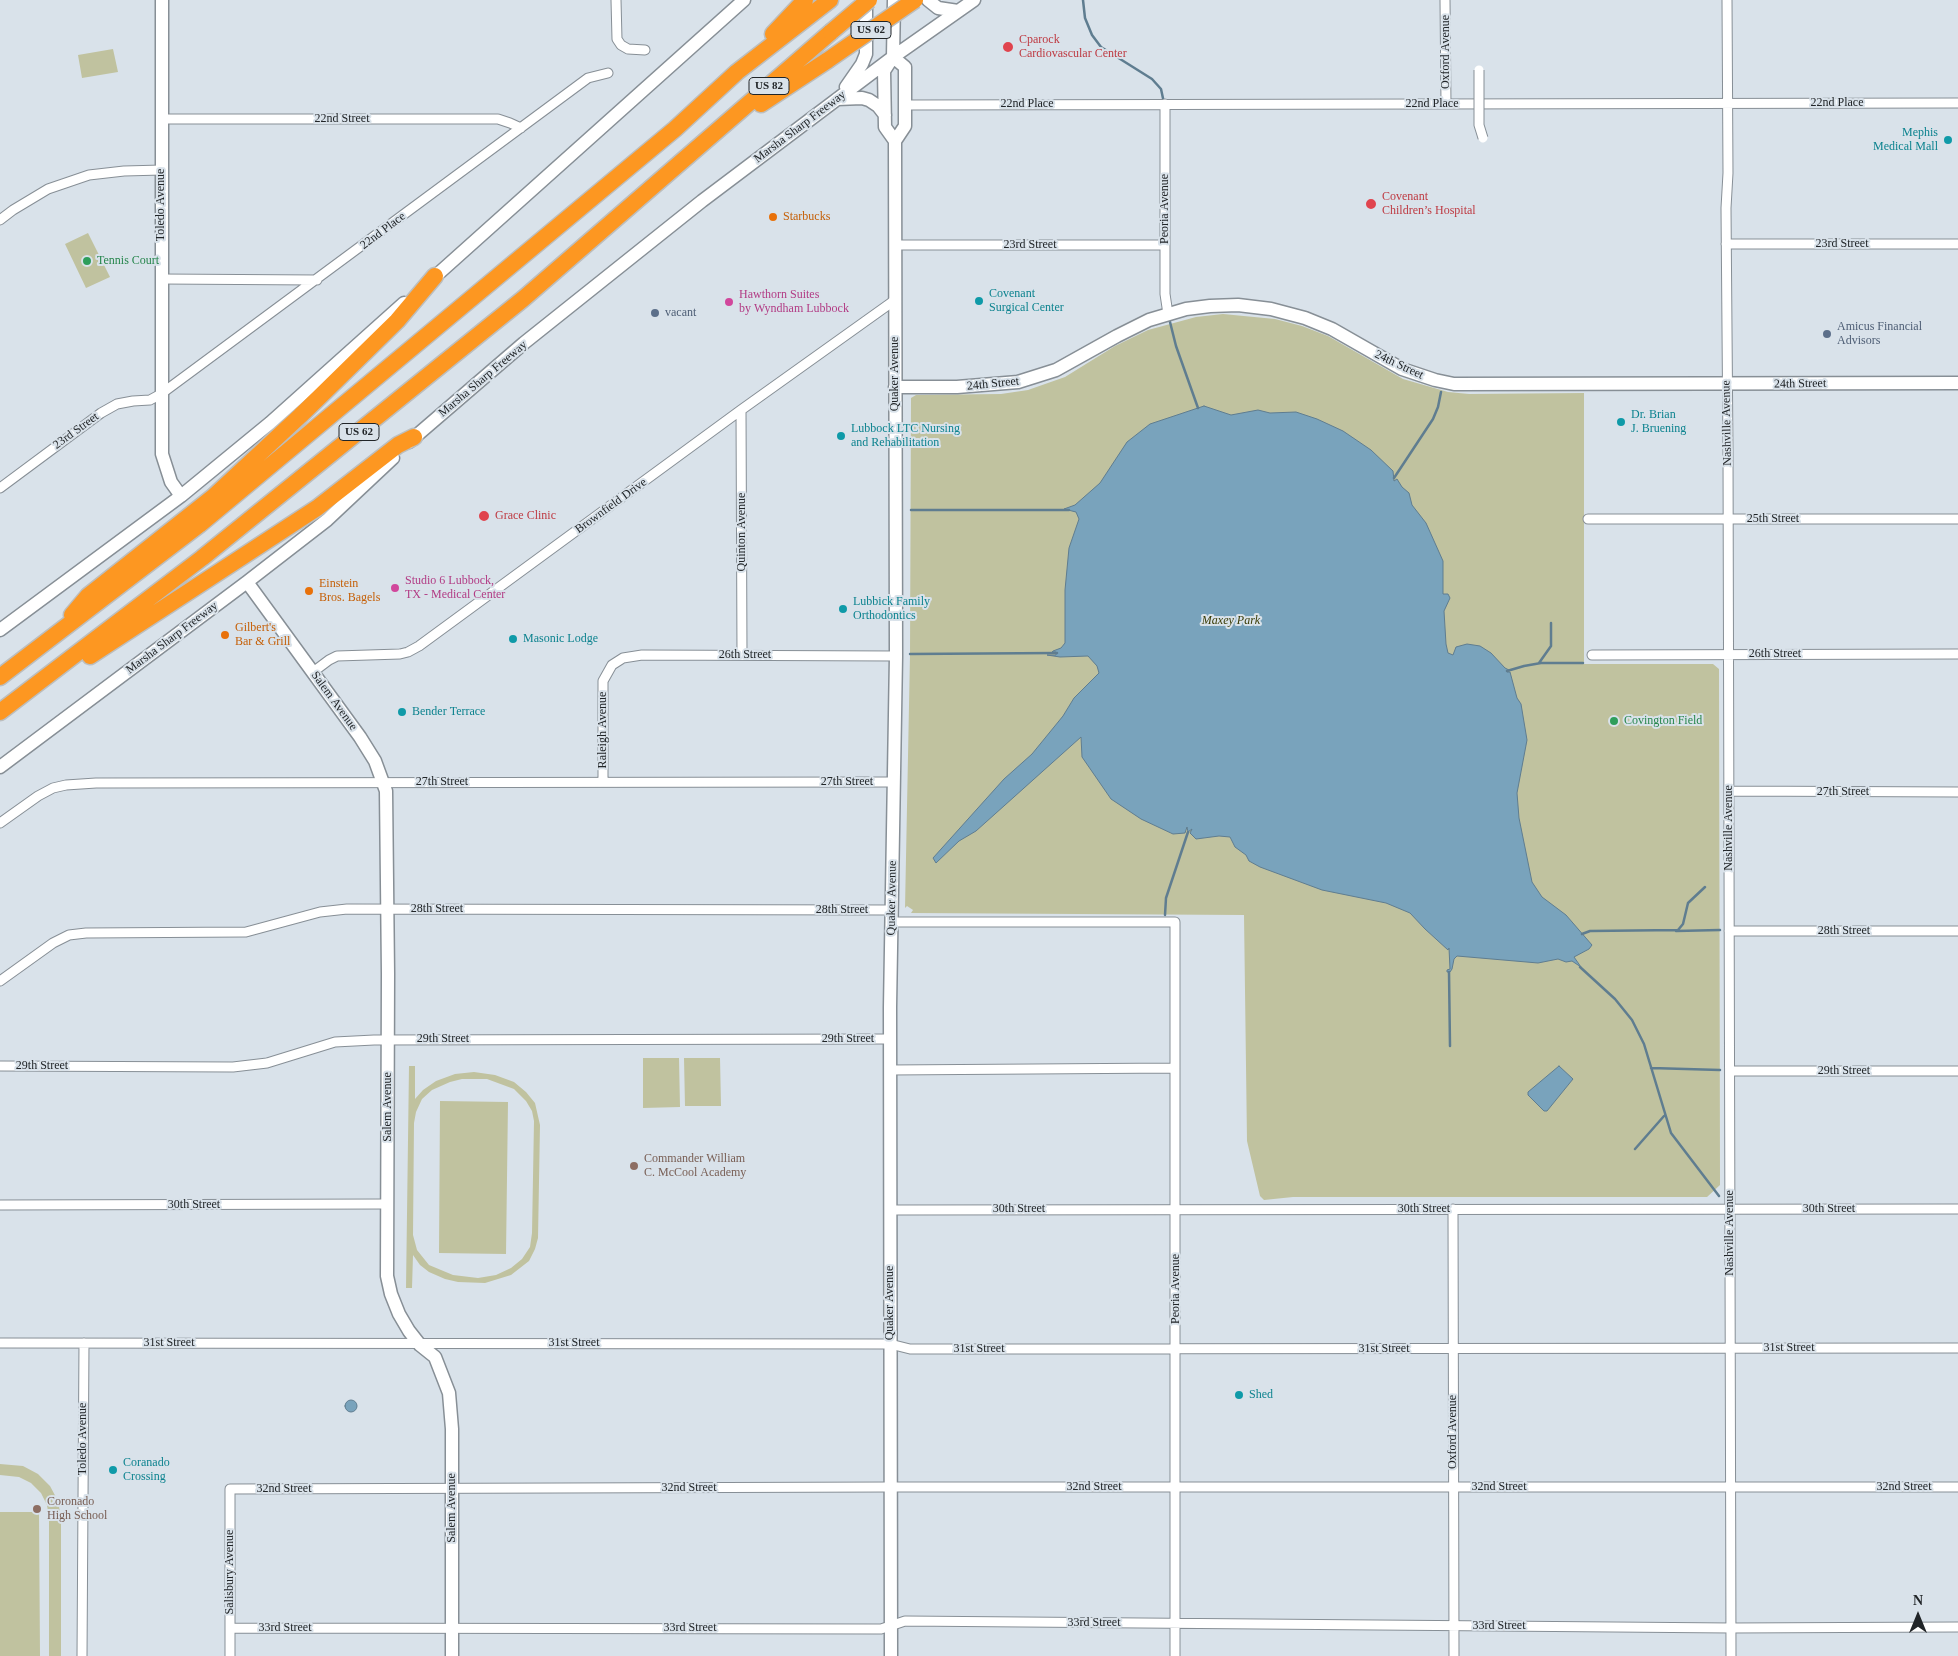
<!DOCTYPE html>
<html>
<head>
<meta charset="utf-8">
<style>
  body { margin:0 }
  #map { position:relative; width:1958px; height:1656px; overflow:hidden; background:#d9e2ea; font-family:"Times New Roman",serif }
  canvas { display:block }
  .north { position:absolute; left:1893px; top:1591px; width:50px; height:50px; -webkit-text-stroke:4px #d9e2ea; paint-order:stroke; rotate:0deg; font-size:14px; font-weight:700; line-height:20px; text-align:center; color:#212528 }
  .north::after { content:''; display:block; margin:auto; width:18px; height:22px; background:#212528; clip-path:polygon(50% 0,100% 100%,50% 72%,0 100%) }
</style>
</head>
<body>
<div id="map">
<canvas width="1958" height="1656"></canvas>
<div class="north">N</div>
</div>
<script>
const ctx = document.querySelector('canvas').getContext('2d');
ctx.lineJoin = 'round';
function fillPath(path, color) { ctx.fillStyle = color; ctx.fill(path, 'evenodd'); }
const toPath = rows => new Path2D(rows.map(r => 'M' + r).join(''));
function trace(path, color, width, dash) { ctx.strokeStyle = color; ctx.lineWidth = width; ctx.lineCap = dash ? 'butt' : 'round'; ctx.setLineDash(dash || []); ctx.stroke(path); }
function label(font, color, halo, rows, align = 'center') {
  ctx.font = font + ' "Times New Roman",serif'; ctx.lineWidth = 4; ctx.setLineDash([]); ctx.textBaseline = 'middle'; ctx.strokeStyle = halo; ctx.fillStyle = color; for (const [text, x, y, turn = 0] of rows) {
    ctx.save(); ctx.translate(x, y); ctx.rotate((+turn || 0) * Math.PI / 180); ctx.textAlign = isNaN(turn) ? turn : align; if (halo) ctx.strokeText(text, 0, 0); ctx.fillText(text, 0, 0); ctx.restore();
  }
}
const green = toPath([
  [113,49,118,72,82,78,78,55],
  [88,233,110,277,86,288,65,244],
  [1223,314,1275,319,1302,326,1328,336,1403,379,1448,392,1469,394,1584,393,1584,664,1713,664,1719,669,1720,1185,1707,1197,1293,1197,1264,1200,1260,1196,1247,1141,1244,915,911,913,913,910,907,906,905,908,910,655,911,398,916,395,1001,394,1028,390,1065,377,1115,346,1148,330,1196,317],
  [643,1058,679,1058,680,1107,643,1108],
  [684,1058,720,1058,721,1106,685,1106],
  [409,1066,415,1066,415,1099,423,1090,436,1081,455,1074,474,1072,495,1075,514,1082,526,1092,535,1103,540,1125,538,1238,535,1249,529,1261,511,1275,485,1283,458,1282,445,1279,429,1272,420,1265,413,1255,412,1288,406,1288],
  [462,1079,487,1079,514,1089,526,1101,532,1111,534,1121,532,1233,530,1247,522,1259,511,1268,496,1275,478,1278,453,1275,429,1265,417,1250,413,1235,414,1123,416,1112,422,1099,432,1090,450,1082],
  [440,1101,508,1102,506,1254,439,1253],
  [0,1464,23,1466,38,1474,50,1486,58,1501,61,1518,61,1656,49,1656,49,1518,47,1505,41,1493,31,1483,19,1477,0,1475],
  [0,1512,39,1512,40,1656,0,1656]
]);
const water = toPath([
  [1204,406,1231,415,1258,410,1270,413,1296,412,1317,419,1343,431,1371,450,1393,471,1394,481,1397,479,1402,487,1409,493,1412,505,1426,523,1443,561,1443,594,1448,594,1450,598,1444,611,1446,644,1448,653,1453,655,1456,647,1467,644,1480,646,1491,653,1505,668,1509,670,1507,672,1510,672,1517,698,1521,704,1527,740,1517,793,1519,818,1532,882,1542,897,1566,915,1592,945,1589,949,1574,957,1581,967,1572,961,1566,962,1558,959,1538,963,1457,956,1454,959,1452,969,1450,972,1447,972,1447,970,1450,969,1449,948,1448,950,1425,929,1410,913,1386,903,1322,890,1260,867,1249,861,1246,855,1235,847,1230,837,1219,836,1196,839,1190,833,1192,829,1188,832,1187,827,1185,833,1173,834,1141,819,1111,799,1082,757,1081,737,976,831,959,841,936,863,933,858,1004,779,1032,754,1063,716,1074,698,1099,673,1097,666,1088,656,1060,657,1047,655,1056,655,1056,652,1052,652,1053,651,1061,648,1065,643,1065,590,1069,548,1079,519,1076,512,1064,509,1075,505,1100,483,1127,442,1150,424,1204,406],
  [1559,1066,1573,1079,1547,1111,1544,1111,1528,1095,1528,1092,1559,1066],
  '345 1406a6 6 0 1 1 12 0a6 6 0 1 1-12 0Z'
]);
const stream = toPath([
  [1083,0,1085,18,1092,35,1101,47,1152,79,1161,89,1164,103],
  [1169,318,1176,346,1198,408],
  [1394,478,1433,419,1438,407,1441,392],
  [911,510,1069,510],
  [910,654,1057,653],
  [1539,663,1551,646,1551,623],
  [1507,671,1524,666,1541,663,1583,663],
  [1165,915,1166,898,1188,832],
  [1676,931,1720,930],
  [1582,934,1590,931,1678,930,1683,924,1688,903,1705,887],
  [1580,967,1615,999,1632,1020,1644,1044,1671,1133,1719,1196],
  [1449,972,1450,1046],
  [1651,1068,1720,1070],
  [1635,1149,1664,1116]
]);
const street = toPath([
  [616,0,617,39,621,45,628,49,645,50],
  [1445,0,1446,104],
  [1727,0,1728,173,1726,208,1728,451,1731,1656],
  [1165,104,1165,294,1168,314],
  [905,105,1958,103],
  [162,119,498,119,510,123,521,128],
  [0,220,13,210,48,189,89,175,124,171,162,170],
  [1726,244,1958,244],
  [895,245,1165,245],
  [161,279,317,280],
  [741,410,742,655],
  [0,488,101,413,117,404,133,401,150,400,161,394,588,78,608,73],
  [1588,519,1958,519],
  [1592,655,1958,654],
  [313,672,329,660,337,656,400,654,408,652,419,646,741,410,895,300],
  [603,781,603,681,612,665,623,658,642,655,896,656],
  [1729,791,1958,792],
  [0,823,38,796,53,788,66,785,96,783,894,782],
  [892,922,1175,922,1175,1656],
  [1729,931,1958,931],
  [0,981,53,943,69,935,86,933,246,932,320,912,347,909,892,910],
  [0,1066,233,1067,267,1063,335,1042,374,1040,890,1039],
  [890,1070,1175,1068],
  [1730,1071,1958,1071],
  [0,1205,387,1204],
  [1453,1209,1454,1656],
  [890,1210,1958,1209],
  [0,1343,890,1344,910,1349,1958,1348],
  [230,1628,881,1629,905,1621,1731,1628,1958,1627],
  [82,1656,84,1343],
  [230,1656,230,1489,891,1487,1958,1487]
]);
const secondary = toPath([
  [162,0,162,454,171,482,181,496],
  [894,0,893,57,884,71,885,127,895,141],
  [928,0,938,8,958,11],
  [846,87,862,64,866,54,866,0],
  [837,99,862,98,869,100,878,106,885,115],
  [429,282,744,0],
  [895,387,957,387,1018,382,1056,370,1117,336,1149,320,1186,309,1210,306,1238,305,1271,309,1305,318,1332,329,1402,369,1435,380,1454,384,1958,383],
  [409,442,524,343,702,201,893,57,974,0],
  [247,582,360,737,375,761,386,791,388,974,387,1276,391,1294,399,1314,409,1331,420,1345,435,1357,449,1393,452,1429,452,1656],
  [0,630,181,496,270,423,404,303],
  [0,767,247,582,327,520,393,458],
  [891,1656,890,1007,896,656,895,141,905,126,905,67,893,57]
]);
const highway = toPath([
  [773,34,805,0],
  [761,104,828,60],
  [72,615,88,596,213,497,300,416,397,321,435,276],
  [90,656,317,508,398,445,414,437],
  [0,677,199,525,675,129,737,72,830,0],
  [0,712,202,558,523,299,831,32]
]);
const streetBridge = toPath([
  [1479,70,1479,125,1483,138]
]);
const highwayBridge = toPath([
  [831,32,869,0],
  [828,60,915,0]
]);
const markers = [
  [1008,47,6,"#e0444e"],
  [1948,140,5,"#0f9aa8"],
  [1371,204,6,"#e0444e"],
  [773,217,5,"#e8710a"],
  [87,261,5,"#2e9e5b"],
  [979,301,5,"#0f9aa8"],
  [729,302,5,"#d1479c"],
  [655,313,5,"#5c6f8a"],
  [1827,334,5,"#5c6f8a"],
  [1621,422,5,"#0f9aa8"],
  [841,436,5,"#0f9aa8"],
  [484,516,6,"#e0444e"],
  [395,588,5,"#d1479c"],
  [309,591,5,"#e8710a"],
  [843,609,5,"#0f9aa8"],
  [225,635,5,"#e8710a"],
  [513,639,5,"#0f9aa8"],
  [402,712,5,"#0f9aa8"],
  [1614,721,5,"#2e9e5b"],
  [634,1166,5,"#8d6e63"],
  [1239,1395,5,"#0f9aa8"],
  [113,1470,5,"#0f9aa8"],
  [37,1509,5,"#8d6e63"]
];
const shields = [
  [871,30,40],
  [769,86,40],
  [359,432,40]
];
const shieldNames = [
  ["US 62",871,30],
  ["US 82",769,86],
  ["US 62",359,432]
];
const healthNames = [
  ["Cparock",1019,40],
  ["Cardiovascular Center",1019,54],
  ["Covenant",1382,197],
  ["Children’s Hospital",1382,211],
  ["Grace Clinic",495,516]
];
const streetNames = [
  ["Oxford Avenue",1446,52,-90],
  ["22nd Place",1837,103],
  ["22nd Place",1027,104],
  ["22nd Place",1432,104],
  ["22nd Street",342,119],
  ["Marsha Sharp Freeway",800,127,-37],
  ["Toledo Avenue",161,205,-90],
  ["Peoria Avenue",1165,209,-90],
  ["22nd Place",383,231,-37],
  ["23rd Street",1842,244],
  ["23rd Street",1030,245],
  ["24th Street",1399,365,25],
  ["Quaker Avenue",895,374,-90],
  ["Marsha Sharp Freeway",483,379,-40],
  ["24th Street",993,384,-6],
  ["24th Street",1800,384,-1],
  ["Nashville Avenue",1727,423,-91],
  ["23rd Street",76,431,-36],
  ["Brownfield Drive",611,506,-36],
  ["25th Street",1773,519],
  ["Quinton Avenue",742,532,-90],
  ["Marsha Sharp Freeway",172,638,-37],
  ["26th Street",1775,654],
  ["26th Street",745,655],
  ["Salem Avenue",334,701,54],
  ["Raleigh Avenue",603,730,-90],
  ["27th Street",442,782],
  ["27th Street",847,782],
  ["27th Street",1843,792],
  ["Nashville Avenue",1729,828,-90],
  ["Quaker Avenue",892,898,-89],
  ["28th Street",437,909],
  ["28th Street",842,910],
  ["28th Street",1844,931],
  ["29th Street",443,1039],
  ["29th Street",848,1039],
  ["29th Street",42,1066],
  ["29th Street",1844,1071],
  ["Salem Avenue",388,1107,-90],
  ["30th Street",194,1205],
  ["30th Street",1019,1209],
  ["30th Street",1424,1209],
  ["30th Street",1829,1209],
  ["Nashville Avenue",1730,1233,-90],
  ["Peoria Avenue",1176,1289,-90],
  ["Quaker Avenue",890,1303,-90],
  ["31st Street",169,1343],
  ["31st Street",574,1343],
  ["31st Street",1789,1348],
  ["31st Street",979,1349],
  ["31st Street",1384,1349],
  ["Oxford Avenue",1453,1432,-90],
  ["Toledo Avenue",83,1439,-90],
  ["32nd Street",1094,1487],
  ["32nd Street",1499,1487],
  ["32nd Street",1904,1487],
  ["32nd Street",689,1488],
  ["32nd Street",284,1489],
  ["Salem Avenue",452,1508,-90],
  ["Salisbury Avenue",230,1572,-90],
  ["33rd Street",1094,1623],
  ["33rd Street",1499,1626],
  ["33rd Street",285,1628],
  ["33rd Street",690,1628]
];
const cultureNames = [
  ["Mephis",1938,133,"right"],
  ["Medical Mall",1938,147,"right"],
  ["Covenant",989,294],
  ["Surgical Center",989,308],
  ["Dr. Brian",1631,415],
  ["J. Bruening",1631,429],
  ["Lubbock LTC Nursing",851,429],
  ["and Rehabilitation",851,443],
  ["Lubbick Family",853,602],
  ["Orthodontics",853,616],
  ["Masonic Lodge",523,639],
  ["Bender Terrace",412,712],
  ["Shed",1249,1395],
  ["Coranado",123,1463],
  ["Crossing",123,1477]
];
const foodNames = [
  ["Starbucks",783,217],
  ["Einstein",319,584],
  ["Bros. Bagels",319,598],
  ["Gilbert's",235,628],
  ["Bar & Grill",235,642]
];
const leisureNames = [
  ["Tennis Court",97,261],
  ["Covington Field",1624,721]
];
const hotelNames = [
  ["Hawthorn Suites",739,295],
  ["by Wyndham Lubbock",739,309],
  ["Studio 6 Lubbock,",405,581],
  ["TX - Medical Center",405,595]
];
const serviceNames = [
  ["vacant",665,313],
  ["Amicus Financial",1837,327],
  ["Advisors",1837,341]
];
const parkNames = [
  ["Maxey Park",1231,621]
];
const educationNames = [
  ["Commander William",644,1159],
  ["C. McCool Academy",644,1173],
  ["Coronado",47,1502],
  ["High School",47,1516]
];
fillPath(green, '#c0c29f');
fillPath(water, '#79a3bc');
trace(water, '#5f7d90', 1);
trace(stream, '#5f7d90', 2.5);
trace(street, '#878f96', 11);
trace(secondary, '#878f96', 15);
trace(highway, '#bcbebe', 19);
trace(street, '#fff', 9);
trace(secondary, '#fff', 12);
trace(highway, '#fd9721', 16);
trace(streetBridge, '#878f96', 11, []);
trace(highwayBridge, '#bcbebe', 19, []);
trace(streetBridge, '#fff', 9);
trace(highwayBridge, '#fd9721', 16);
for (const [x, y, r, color] of markers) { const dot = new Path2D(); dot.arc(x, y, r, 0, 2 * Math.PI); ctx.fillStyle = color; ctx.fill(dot); trace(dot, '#d9e2ea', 2); }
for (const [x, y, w] of shields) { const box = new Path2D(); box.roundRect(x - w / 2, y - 8.5, w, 17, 4); ctx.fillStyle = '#d9e2ea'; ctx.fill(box); trace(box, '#212528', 1); }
label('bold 11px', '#212528', null, shieldNames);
label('12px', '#be3a42', '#d9e2ea', healthNames, 'left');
label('12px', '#212528', '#d9e2ea', streetNames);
label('12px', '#0d838f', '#d9e2ea', cultureNames, 'left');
label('12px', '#c56008', '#d9e2ea', foodNames, 'left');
label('12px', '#27864d', '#d9e2ea', leisureNames, 'left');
label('12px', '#b23c85', '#d9e2ea', hotelNames, 'left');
label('12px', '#4e5e75', '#d9e2ea', serviceNames, 'left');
label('italic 12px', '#3a3c06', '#d9e2ea', parkNames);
label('12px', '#785e54', '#d9e2ea', educationNames, 'left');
</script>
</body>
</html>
